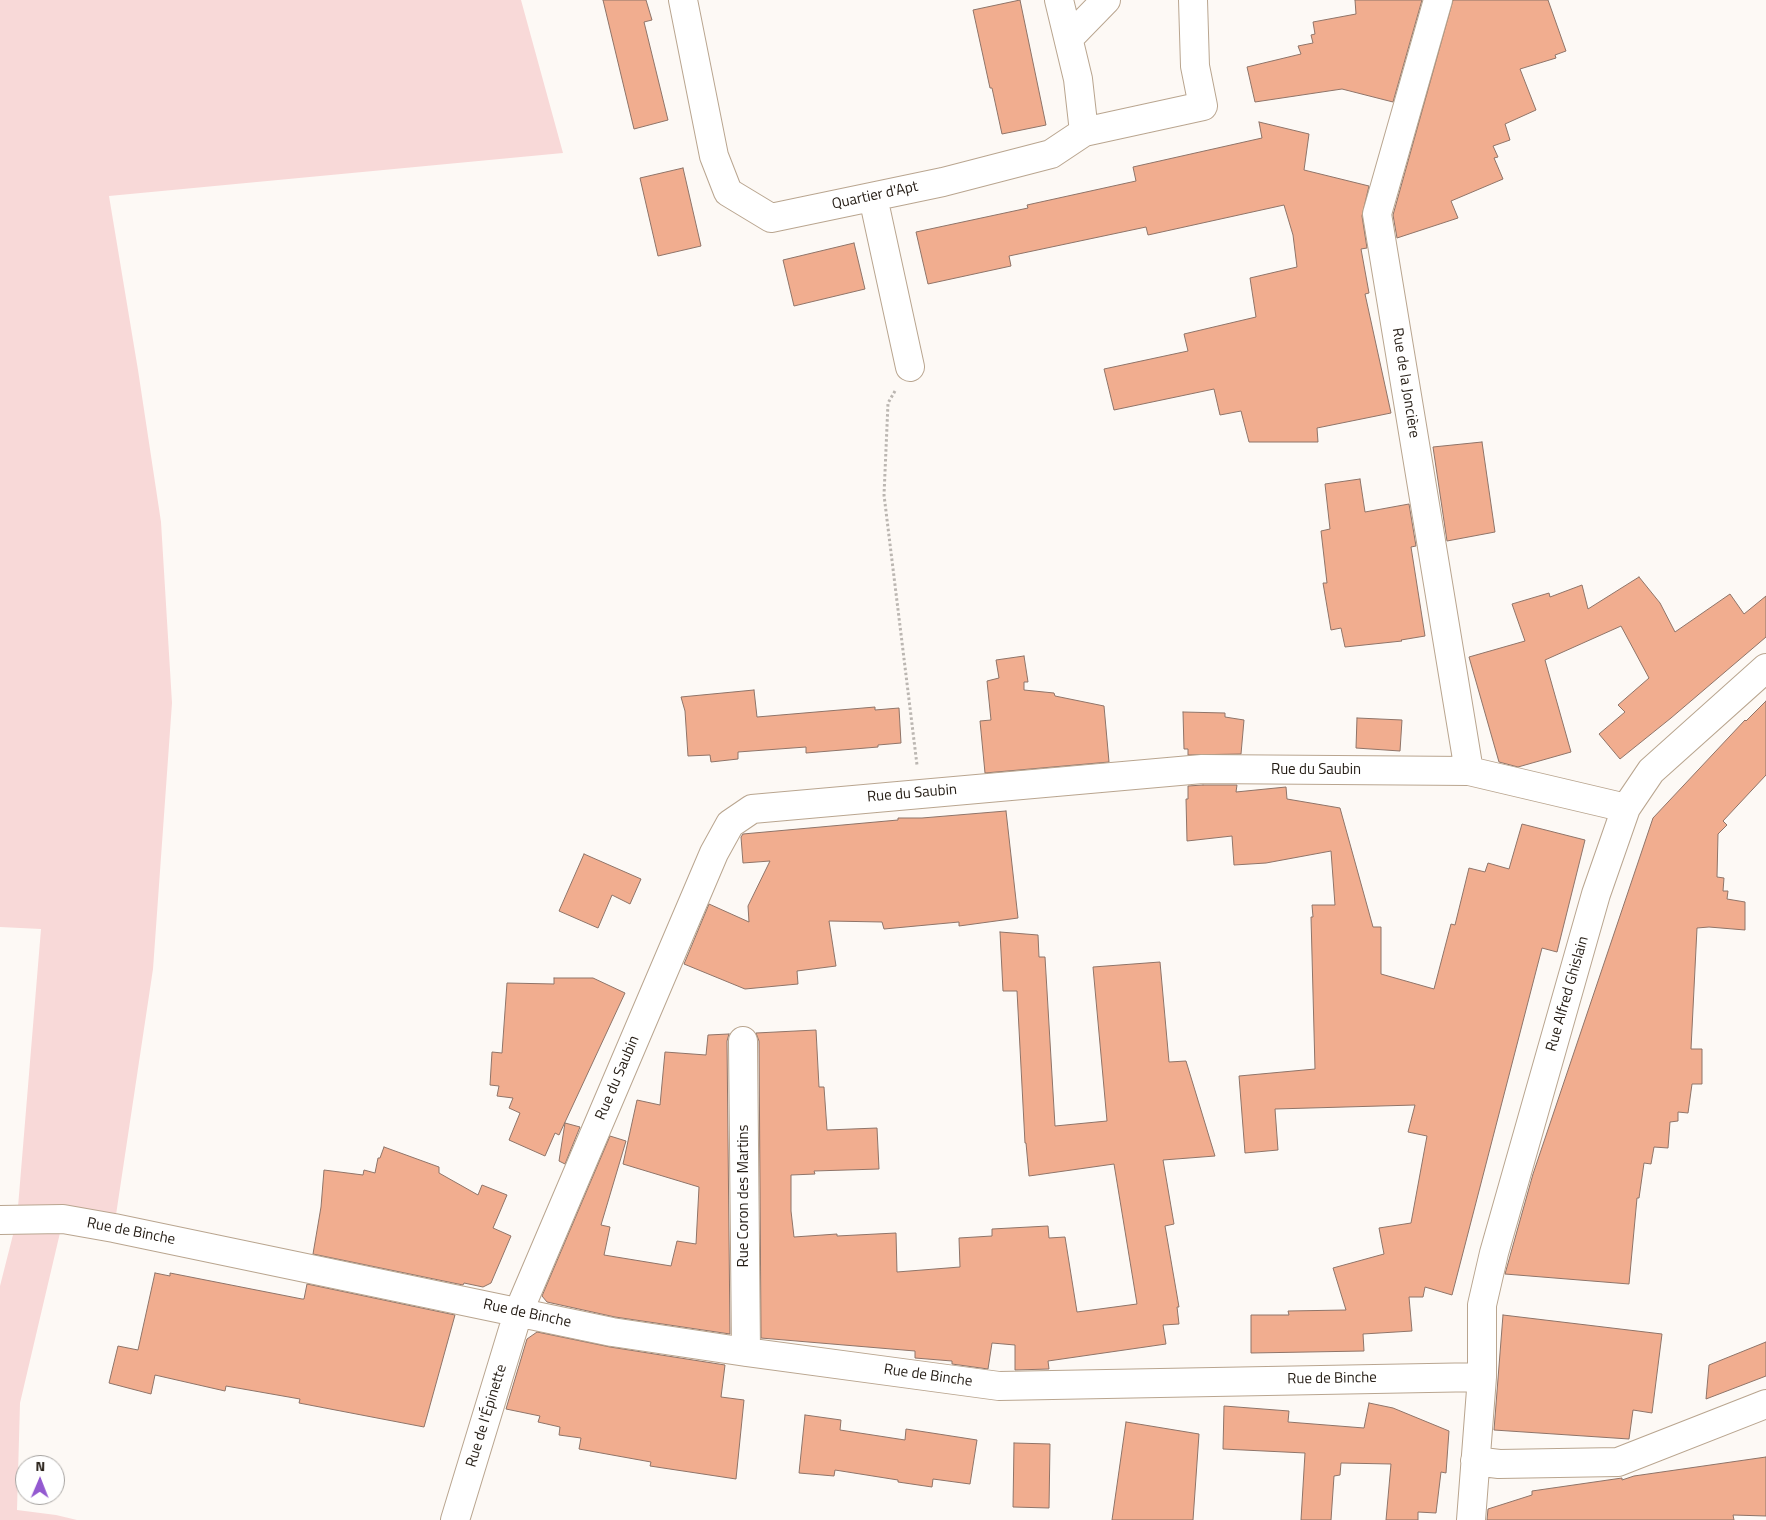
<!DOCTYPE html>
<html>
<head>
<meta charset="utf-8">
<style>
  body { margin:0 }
  #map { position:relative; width:1766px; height:1520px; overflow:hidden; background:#fdf9f5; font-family:"Titillium Web",sans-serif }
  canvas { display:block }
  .north { position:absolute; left:15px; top:1455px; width:50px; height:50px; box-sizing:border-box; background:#fff; border:1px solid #a7a4a1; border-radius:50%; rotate:1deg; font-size:14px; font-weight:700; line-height:20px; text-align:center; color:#241c14 }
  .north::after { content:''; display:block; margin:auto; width:18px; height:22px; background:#9359d0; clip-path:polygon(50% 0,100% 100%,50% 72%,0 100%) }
</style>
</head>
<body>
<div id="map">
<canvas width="1766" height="1520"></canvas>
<div class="north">N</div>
</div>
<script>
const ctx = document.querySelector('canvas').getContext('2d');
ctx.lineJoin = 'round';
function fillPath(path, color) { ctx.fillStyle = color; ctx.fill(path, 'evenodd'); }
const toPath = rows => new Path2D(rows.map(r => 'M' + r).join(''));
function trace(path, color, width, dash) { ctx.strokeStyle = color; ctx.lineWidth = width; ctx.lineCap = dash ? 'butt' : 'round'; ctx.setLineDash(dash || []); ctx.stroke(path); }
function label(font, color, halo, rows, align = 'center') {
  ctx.font = font + ' "Titillium Web",sans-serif'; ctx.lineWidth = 5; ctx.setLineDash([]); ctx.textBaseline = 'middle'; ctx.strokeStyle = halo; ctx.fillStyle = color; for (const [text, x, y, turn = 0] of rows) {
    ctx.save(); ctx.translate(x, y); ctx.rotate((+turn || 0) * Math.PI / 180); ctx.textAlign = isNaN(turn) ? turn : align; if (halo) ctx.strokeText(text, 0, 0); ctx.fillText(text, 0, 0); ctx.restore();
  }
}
const green = toPath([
  [0,0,521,0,563,153,109,196,138,370,161,522,172,703,153,969,114,1228,63,1220,20,1403,17,1510,56,1515,77,1520,0,1520,0,1286,17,1219,41,929,0,927]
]);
const building = toPath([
  [603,0,646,0,652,20,644,22,668,120,634,129,603,0],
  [1020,0,1046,125,1002,134,992,88,990,88,973,10,1020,0],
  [1355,0,1422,0,1393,102,1342,89,1255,102,1247,67,1301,54,1298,46,1313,43,1311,35,1315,34,1313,22,1356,14,1355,0],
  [1453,0,1548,0,1566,51,1555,55,1556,58,1520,69,1536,110,1505,124,1510,140,1493,146,1498,157,1494,158,1503,179,1451,201,1458,218,1397,238,1393,215,1453,0],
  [1259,122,1309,134,1304,170,1369,186,1362,216,1367,248,1361,249,1369,293,1365,294,1391,413,1317,428,1318,442,1249,442,1241,411,1220,415,1214,389,1114,410,1104,369,1188,351,1184,334,1256,317,1250,278,1297,267,1293,235,1284,205,1148,235,1146,227,1009,256,1011,266,928,284,916,232,1028,208,1027,205,1136,181,1133,167,1262,138,1259,122],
  [683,168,701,246,658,256,640,178,683,168],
  [854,243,865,289,794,306,783,260,854,243],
  [1482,442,1495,532,1447,541,1433,447,1482,442],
  [1360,479,1365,512,1409,504,1416,546,1411,547,1425,636,1401,640,1402,641,1345,647,1341,628,1331,630,1323,583,1327,583,1321,531,1330,529,1325,484,1360,479],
  [1639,577,1660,603,1675,632,1730,594,1744,614,1766,596,1766,637,1671,718,1620,759,1599,734,1625,712,1618,705,1649,678,1621,626,1545,660,1571,752,1518,767,1499,762,1469,657,1525,641,1512,604,1549,593,1550,597,1582,585,1588,609,1639,577],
  [1024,656,1028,682,1024,682,1024,690,1054,693,1055,696,1104,706,1109,762,985,773,980,721,991,720,987,681,999,678,996,660,1024,656],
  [754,690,757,717,875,707,875,710,899,708,901,743,878,745,878,747,806,753,806,747,738,752,738,759,711,762,710,755,688,756,685,711,681,697,754,690],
  [1766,701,1766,775,1723,821,1727,825,1718,834,1717,877,1724,878,1723,891,1728,891,1727,899,1745,902,1745,930,1709,927,1697,928,1691,1049,1702,1049,1702,1084,1692,1084,1688,1113,1678,1112,1678,1121,1670,1122,1668,1148,1654,1147,1651,1164,1644,1163,1639,1198,1637,1198,1629,1284,1505,1274,1533,1174,1653,818,1745,720,1746,721,1766,701],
  [1183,712,1225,713,1225,717,1244,720,1241,754,1188,755,1188,749,1184,749,1183,712],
  [1357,718,1402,720,1400,751,1356,748,1357,718],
  [1203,785,1237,785,1236,792,1286,787,1287,799,1340,808,1373,927,1381,927,1381,974,1434,989,1451,924,1455,925,1469,868,1485,872,1488,863,1509,869,1522,824,1585,840,1557,952,1542,948,1452,1295,1425,1287,1423,1297,1409,1297,1412,1331,1363,1334,1364,1351,1251,1353,1251,1315,1289,1315,1288,1311,1346,1310,1333,1268,1384,1254,1379,1228,1411,1223,1427,1136,1408,1132,1415,1105,1275,1109,1278,1150,1245,1153,1239,1076,1315,1069,1311,917,1313,917,1312,905,1335,905,1331,851,1266,863,1234,865,1232,836,1187,841,1186,799,1188,799,1188,786,1203,785],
  [1006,811,1018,918,959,926,959,922,884,929,882,922,829,921,836,966,797,971,798,984,745,989,684,964,709,904,749,922,748,906,770,861,743,863,741,837,743,834,898,820,898,818,922,818,1006,811],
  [584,854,641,879,630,904,612,895,598,928,559,911,584,854],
  [1000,932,1038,935,1039,957,1045,957,1055,1126,1107,1121,1093,967,1160,962,1169,1062,1186,1061,1215,1156,1163,1160,1174,1224,1165,1226,1179,1307,1177,1307,1179,1324,1163,1325,1166,1344,1048,1361,1049,1369,1015,1370,1015,1345,992,1343,988,1369,952,1364,952,1361,915,1358,915,1351,761,1338,759,1041,756,1033,816,1030,819,1087,824,1087,827,1130,877,1128,879,1169,814,1171,815,1174,791,1175,791,1211,794,1237,837,1234,837,1236,896,1233,897,1272,960,1267,959,1238,992,1236,992,1229,1048,1226,1049,1238,1065,1237,1077,1312,1137,1304,1114,1164,1029,1176,1026,1143,1025,1143,1017,991,1003,991,1000,932],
  [554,978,593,978,625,993,559,1135,555,1133,545,1156,509,1140,520,1113,509,1108,513,1098,497,1096,499,1086,490,1085,492,1052,502,1053,507,983,554,984,554,978],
  [729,1034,727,1041,730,1334,615,1317,547,1302,542,1296,610,1136,626,1141,601,1225,610,1227,604,1255,671,1266,677,1241,696,1244,699,1187,623,1164,637,1100,660,1105,665,1052,706,1055,708,1035,729,1034],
  [565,1123,580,1127,565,1164,559,1161,565,1123],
  [384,1147,439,1167,439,1173,478,1195,482,1185,507,1195,493,1228,511,1236,491,1283,483,1287,464,1283,463,1285,313,1254,321,1207,324,1170,363,1175,364,1170,375,1173,378,1158,380,1158,384,1147],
  [155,1273,170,1276,170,1273,302,1299,304,1299,307,1284,455,1315,424,1427,299,1403,300,1399,226,1386,225,1391,155,1375,151,1394,109,1383,118,1346,138,1350,155,1273],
  [1503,1315,1662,1334,1652,1413,1633,1410,1629,1439,1494,1430,1503,1315],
  [537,1332,610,1347,725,1365,721,1397,744,1400,736,1479,650,1466,651,1462,579,1449,581,1438,559,1435,560,1427,538,1422,540,1416,506,1409,527,1339,537,1332],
  [1766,1342,1766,1376,1706,1399,1709,1365,1766,1342],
  [1369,1403,1393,1408,1449,1431,1446,1473,1441,1472,1436,1513,1418,1512,1418,1520,1386,1520,1391,1464,1341,1463,1340,1475,1334,1476,1331,1520,1301,1520,1305,1453,1223,1449,1224,1406,1289,1411,1288,1422,1364,1428,1369,1403],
  [805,1415,841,1420,840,1430,905,1440,906,1429,977,1440,970,1484,933,1479,932,1487,898,1482,898,1480,835,1470,834,1476,799,1473,805,1415],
  [1126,1422,1199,1434,1193,1520,1112,1520,1126,1422],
  [1014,1443,1050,1444,1049,1508,1013,1507,1014,1443],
  [1766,1457,1766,1516,1733,1515,1734,1520,1487,1520,1488,1509,1532,1495,1532,1491,1622,1478,1622,1480,1634,1476,1766,1457]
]);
const path = toPath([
  [895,391,888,403,884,495,917,765]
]);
const minor = toPath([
  [683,0,714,156,728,192,771,218,943,182,1051,154,1084,132,1078,79,1059,0],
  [1438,0,1377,214,1469,771],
  [1069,38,1106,0],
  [1084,132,1203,106,1195,66,1193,0],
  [873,197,910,367],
  [743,1041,746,1352],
  [0,1220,63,1219,114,1228,612,1332,746,1352,999,1386,1482,1377],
  [1475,1461,1499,1464,1618,1462,1766,1404],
  [455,1520,518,1313,714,853,730,824,752,809,1202,769,1469,771,1626,808],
  [1471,1520,1482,1377,1482,1305,1494,1253,1596,894,1626,808,1651,771,1766,668]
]);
const streetNames = [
  ["Quartier d'Apt",875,196,-12],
  ["Rue de la Joncière",1405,383,81],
  ["Rue du Saubin",1316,770],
  ["Rue du Saubin",912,794,-5],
  ["Rue Alfred Ghislain",1568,994,-74],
  ["Rue du Saubin",618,1078,-67],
  ["Rue Coron des Martins",744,1196,-90],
  ["Rue de Binche",131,1232,11],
  ["Rue de Binche",527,1314,12],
  ["Rue de Binche",928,1376,8],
  ["Rue de Binche",1332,1379,-1],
  ["Rue de l'Épinette",487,1416,-73]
];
fillPath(green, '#f8d9d8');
fillPath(building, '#f1ad8f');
trace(building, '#8f7468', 1);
trace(minor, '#b9a58f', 30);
trace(path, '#bbb6b1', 3, [2.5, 2.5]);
trace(minor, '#fff', 28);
label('15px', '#241c14', '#fff', streetNames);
</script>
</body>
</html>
